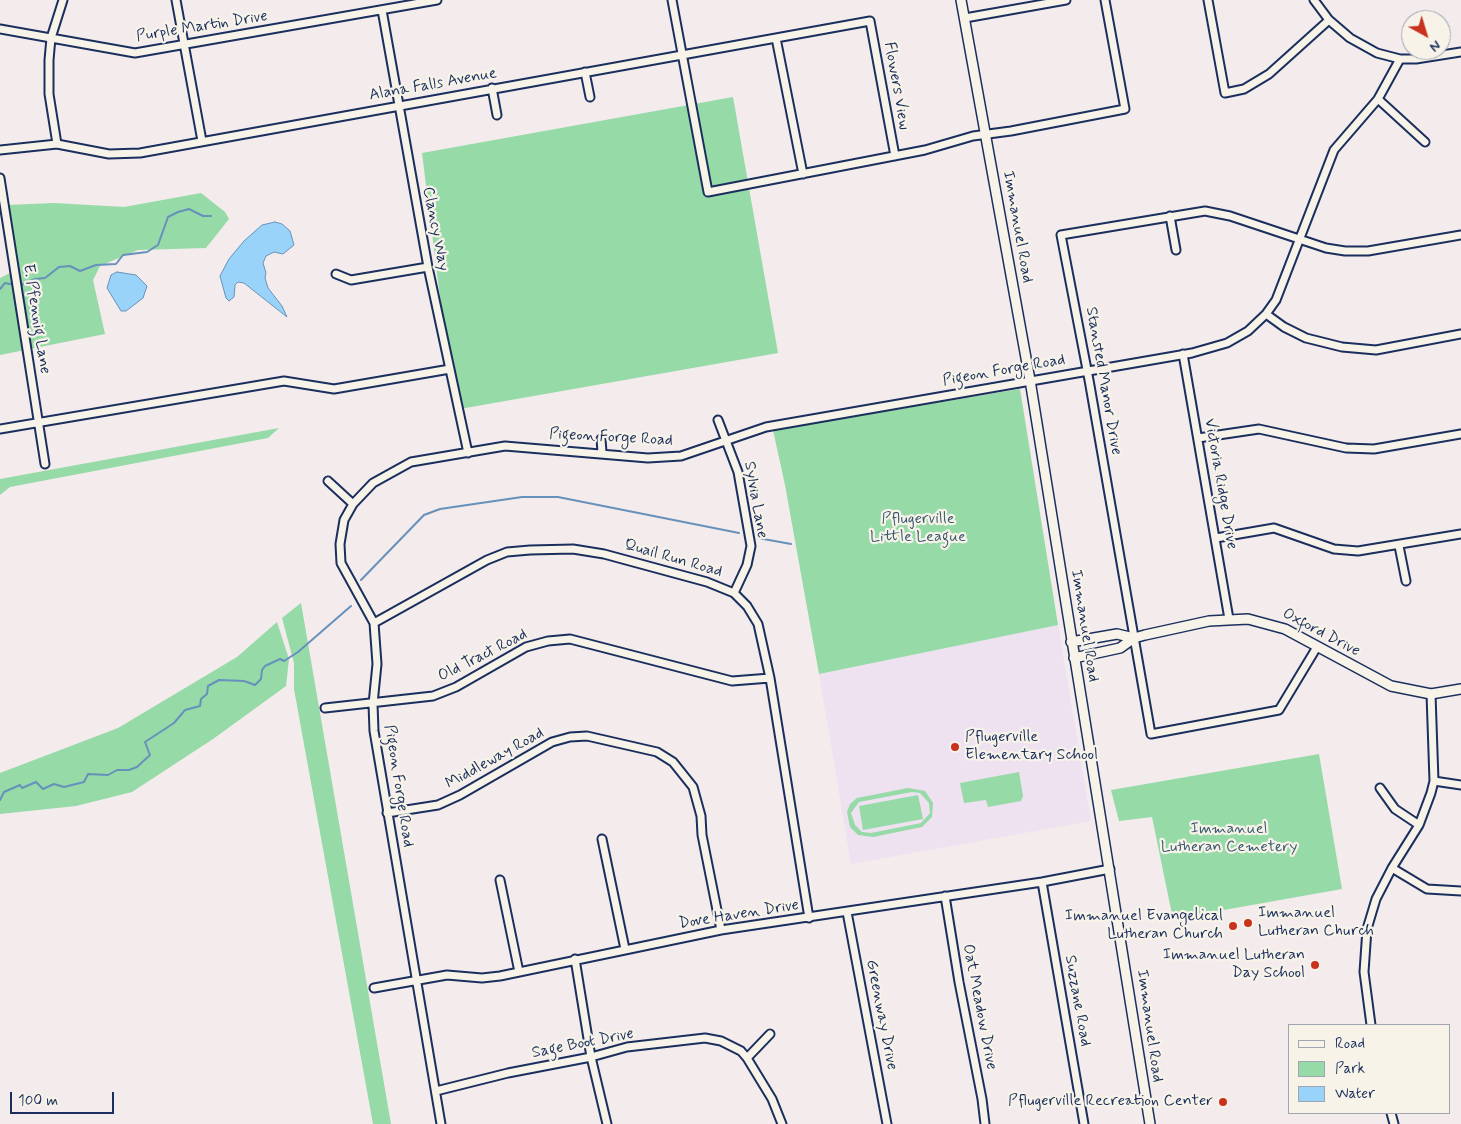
<!DOCTYPE html>
<html>
<head>
<meta charset="utf-8">
<style>
  body { margin:0 }
  #map { position:relative; width:1461px; height:1124px; overflow:hidden; background:#f3ebec; font-family:Mynerve,sans-serif }
  canvas { display:block }
  .legend { position:absolute; left:1288px; top:1024px; width:162px; height:90px; box-sizing:border-box; background:#f7f3e8; border:1px solid #9fa5b1; margin:0; padding:6px 9px; list-style:none; font-size:15px; color:#1b2f5e }
  .legend li { display:flex; align-items:center; gap:10px; height:25px }
  .legend b { width:25px; border:1px solid #9fa5b1 }
  .north { position:absolute; left:1401px; top:10px; width:50px; height:50px; box-sizing:border-box; background:#f7f3e8; border:1px solid #9fa5b1; border-radius:50%; rotate:141deg; font-size:14px; font-weight:700; line-height:20px; text-align:center; color:#1b2f5e }
  .north::after { content:''; display:block; margin:auto; width:18px; height:22px; background:#c8321e; clip-path:polygon(50% 0,100% 100%,50% 72%,0 100%) }
  .scale { position:absolute; left:10px; top:1092px; width:104px; height:22px; box-sizing:border-box; border:2px solid #1b2f5e; border-top:0; padding-left:6px; font-size:15px; line-height:18px; white-space:nowrap; color:#1b2f5e; -webkit-text-stroke:4px #f7f3e8; paint-order:stroke }
</style>
</head>
<body>
<div id="map">
<canvas width="1461" height="1124"></canvas>
<ul class="legend">
<li><b style="height:6px;background:#f7f3e8"></b>Road</li>
<li><b style="height:14px;background:#95daa7"></b>Park</li>
<li><b style="height:14px;background:#99d3f9"></b>Water</li>
</ul>
<div class="north">N</div>
<div class="scale">100 m</div>
</div>
<script>
const ctx = document.querySelector('canvas').getContext('2d');
ctx.lineJoin = 'round';
function fillPath(path, color) { ctx.fillStyle = color; ctx.fill(path, 'evenodd'); }
const toPath = rows => new Path2D(rows.map(r => 'M' + r).join(''));
function trace(path, color, width, dash) { ctx.strokeStyle = color; ctx.lineWidth = width; ctx.lineCap = dash ? 'butt' : 'round'; ctx.setLineDash(dash || []); ctx.stroke(path); }
function label(font, color, halo, rows, align = 'center') {
  ctx.font = font + ' Mynerve,sans-serif'; ctx.lineWidth = 4.5; ctx.setLineDash([]); ctx.textBaseline = 'middle'; ctx.strokeStyle = halo; ctx.fillStyle = color; for (const [text, x, y, turn = 0] of rows) {
    ctx.save(); ctx.translate(x, y); ctx.rotate((+turn || 0) * Math.PI / 180); ctx.textAlign = isNaN(turn) ? turn : align; if (halo) ctx.strokeText(text, 0, 0); ctx.fillText(text, 0, 0); ctx.restore();
  }
}
const built = toPath([
  [1058,625,1091,821,851,864,819,674]
]);
const green = toPath([
  [733,97,778,353,454,410,422,153],
  [201,193,225,212,229,219,206,248,138,250,100,266,93,280,105,334,0,355,0,278,12,272,7,205,54,203,124,207],
  [1020,389,1058,625,819,674,785,485,773,430],
  [279,428,268,438,10,487,0,495,0,479],
  [301,603,391,1124,373,1124,294,689,294,663,282,618],
  [277,622,289,659,286,686,213,739,132,792,76,806,0,814,0,773,118,728,237,657],
  [1319,754,1342,889,1173,919,1152,817,1119,821,1111,790],
  [1019,772,1023,796,1021,801,988,807,986,800,964,803,960,783],
  [908,788,925,791,933,803,932,817,922,827,873,837,858,835,850,827,847,812,850,804,857,798],
  [912,792,920,793,929,803,930,813,921,823,871,833,862,832,855,825,851,813,859,802],
  [918,795,923,819,863,830,859,806]
]);
const water = toPath([
  [275,222,282,224,290,231,294,245,283,254,274,252,266,256,263,263,266,273,265,278,268,288,282,306,287,317,244,283,238,282,235,285,234,297,229,301,226,298,220,276,229,259,244,241,262,225,275,222],
  [117,272,136,275,147,286,143,298,126,311,121,311,107,288,111,275,117,272]
]);
const stream = toPath([
  [19,286,35,279,45,278,59,267,70,266,80,271,96,265,116,264,123,255,147,252,158,245,168,217,178,212,189,209,203,216,211,216],
  [0,289,5,283,15,285],
  [758,538,791,544],
  [361,580,424,515,440,509,522,497,558,497,739,533],
  [0,800,4,792,20,785,22,788,36,782,43,789,54,784,64,787,84,782,88,774,108,775,117,770,129,770,137,767,150,755,145,742,174,723,185,710,200,706,201,699,207,694,208,686,219,680,244,681,255,685,261,679,262,670,265,666,280,659,284,661,298,652,351,606]
]);
const minor = toPath([
  [176,0,202,141],
  [672,0,708,192,925,150,973,136,1011,131,1125,109,1105,0],
  [1208,0,1225,93,1244,89,1269,74,1329,20],
  [1314,0,1329,20,1350,38,1377,53,1400,59,1416,59,1461,52],
  [382,10,428,267,468,453],
  [965,18,1066,0],
  [0,29,135,53,437,0],
  [776,38,803,174],
  [585,72,590,97],
  [492,88,497,115],
  [1378,99,1425,142],
  [57,144,49,94,49,60,51,38,63,0],
  [0,150,57,144,109,154,140,153,870,21,895,156],
  [0,178,45,464],
  [1170,216,1176,250],
  [336,274,351,280,428,267],
  [1266,314,1284,327,1306,338,1342,347,1376,350,1461,334],
  [1183,354,1229,619],
  [718,420,738,472,751,546,747,565,734,593],
  [0,429,284,381,334,389,450,369],
  [1198,438,1259,429,1346,448,1374,449,1461,434],
  [601,439,602,452],
  [328,481,353,504],
  [1216,538,1274,528,1334,549,1358,551,1461,534],
  [1399,546,1406,581],
  [374,623,487,560,507,552,530,550,573,549,604,554,707,582,734,593,747,606,758,624,770,678,809,918],
  [1317,647,1279,710,1151,734,1089,380,1061,235,1205,211,1230,216,1326,248,1345,251,1368,251,1461,235],
  [325,708,433,696,456,687,526,647,548,641,570,639,732,681,770,678],
  [1434,781,1461,785],
  [1380,788,1395,809,1419,825],
  [387,813,438,805,460,795,552,742,570,737,587,736,657,752,673,762,693,787,701,816,702,835,721,930],
  [602,839,625,949],
  [1392,868,1427,889,1461,891],
  [500,880,519,972],
  [1042,882,1084,1124],
  [945,896,959,982,982,1099,985,1124],
  [847,912,887,1124],
  [575,959,591,1057,607,1124],
  [374,988,447,975,482,978,500,976,721,930,1042,882,1110,869],
  [1371,1025,1364,972,1367,929,1376,899,1392,868,1419,825,1431,793,1434,781,1431,694],
  [747,1058,770,1034],
  [436,1091,508,1073,591,1057,627,1047,705,1038,721,1041,741,1051,747,1058,772,1099,782,1124],
  [1391,1113,1394,1124],
  [441,1124,374,731,373,704,377,664,374,623,341,563,340,544,344,520,353,504,373,483,411,462,505,446,648,458,681,456,766,427,1192,353,1227,343,1248,331,1266,314,1276,300,1334,150,1378,99,1400,59]
]);
const tertiary = toPath([
  [961,0,1030,380,1150,1124],
  [1071,642,1117,634,1134,638],
  [1074,658,1120,648,1134,638,1145,635,1209,621,1248,619,1285,629,1391,686,1431,694,1461,689]
]);
const markers = [
  [955,747,5,"#c8321e"],
  [1248,923,5,"#c8321e"],
  [1233,926,5,"#c8321e"],
  [1315,965,5,"#c8321e"],
  [1223,1102,5,"#c8321e"]
];
const streetNames = [
  ["Purple Martin Drive",202,27,-9],
  ["Alana Falls Avenue",433,85,-10],
  ["Flowers View",896,86,80],
  ["Immanuel Road",1017,227,80],
  ["Clancy Way",435,229,79],
  ["E. Pfennig Lane",36,319,81],
  ["Pigeon Forge Road",1004,371,-10],
  ["Stansted Manor Drive",1103,381,80],
  ["Pigeon Forge Road",611,438,3],
  ["Victoria Ridge Drive",1220,484,80],
  ["Sylvia Lane",755,500,80],
  ["Quail Run Road",673,559,16],
  ["Immanuel Road",1084,626,81],
  ["Oxford Drive",1321,633,28],
  ["Old Tract Road",483,656,-27],
  ["Middleway Road",495,759,-29],
  ["Pigeon Forge Road",398,786,81],
  ["Dove Haven Drive",739,915,-9],
  ["Suzzane Road",1077,1001,80],
  ["Oat Meadow Drive",979,1007,79],
  ["Greenway Drive",881,1015,79],
  ["Immanuel Road",1149,1026,82],
  ["Sage Boot Drive",583,1044,-11]
];
const parkNames = [
  ["Pflugerville",918,520],
  ["Little League",918,538],
  ["Immanuel",1229,830],
  ["Lutheran Cemetery",1229,848]
];
const poiNames = [
  ["Pflugerville",965,738,"left"],
  ["Elementary School",965,756,"left"],
  ["Immanuel",1258,914,"left"],
  ["Lutheran Church",1258,932,"left"],
  ["Immanuel Evangelical",1223,917],
  ["Lutheran Church",1223,935],
  ["Immanuel Lutheran",1305,956],
  ["Day School",1305,974],
  ["Pflugerville Recreation Center",1213,1102]
];
fillPath(built, '#eee1f0');
fillPath(green, '#95daa7');
fillPath(water, '#99d3f9');
trace(water, '#6791bb', 1);
trace(stream, '#6791bb', 2);
trace(minor, '#1b2f5e', 11);
trace(tertiary, '#1b2f5e', 12);
trace(minor, '#f7f3e8', 7);
trace(tertiary, '#f7f3e8', 9);
for (const [x, y, r, color] of markers) { const dot = new Path2D(); dot.arc(x, y, r, 0, 2 * Math.PI); ctx.fillStyle = color; ctx.fill(dot); trace(dot, '#f7f3e8', 2); }
label('16px', '#1b2f5e', '#f7f3e8', streetNames);
label('16px', '#3a5a70', '#f7f3e8', parkNames);
label('16px', '#1b2f5e', '#f7f3e8', poiNames, 'right');
</script>
</body>
</html>
